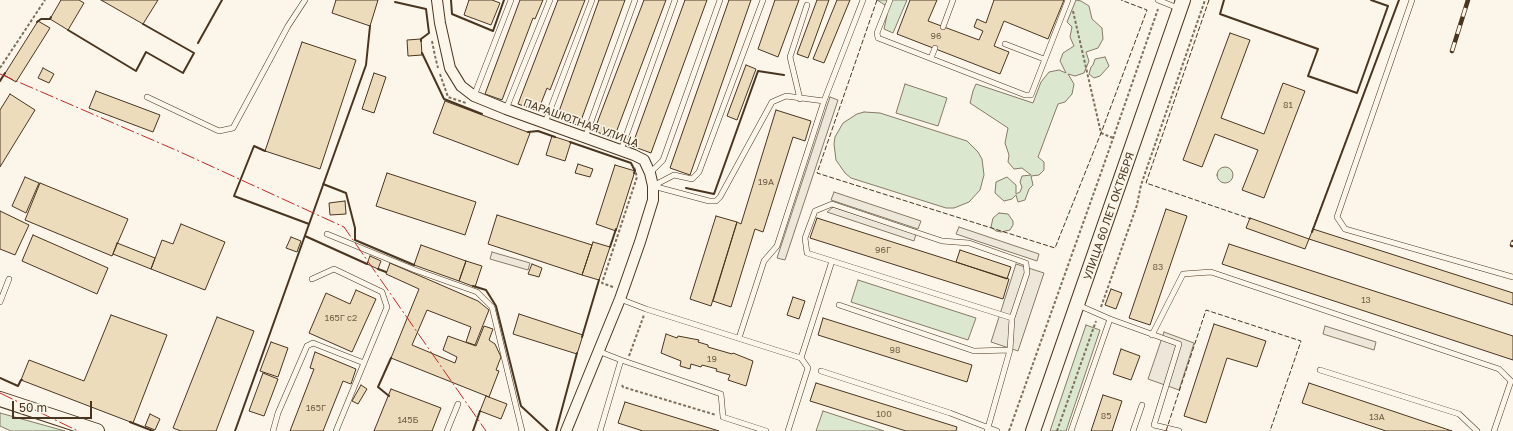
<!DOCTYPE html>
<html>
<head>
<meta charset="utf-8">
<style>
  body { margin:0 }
  #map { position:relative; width:1513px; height:431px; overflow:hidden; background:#fbf6e9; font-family:"Golos Text",sans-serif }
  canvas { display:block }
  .scale { position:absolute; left:12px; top:401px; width:80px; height:18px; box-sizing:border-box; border:2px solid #4a3520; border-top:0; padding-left:5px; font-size:12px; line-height:14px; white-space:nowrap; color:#4a3520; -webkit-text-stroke:3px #fbf6e9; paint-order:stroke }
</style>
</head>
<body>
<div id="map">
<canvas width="1513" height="431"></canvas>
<div class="scale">50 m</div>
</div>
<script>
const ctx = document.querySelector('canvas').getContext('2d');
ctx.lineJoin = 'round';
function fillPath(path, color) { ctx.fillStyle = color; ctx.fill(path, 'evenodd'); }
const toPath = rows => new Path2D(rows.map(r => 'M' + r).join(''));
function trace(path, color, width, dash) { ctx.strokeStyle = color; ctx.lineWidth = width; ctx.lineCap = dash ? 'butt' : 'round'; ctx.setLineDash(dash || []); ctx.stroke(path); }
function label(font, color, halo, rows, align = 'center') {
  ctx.font = font + ' "Golos Text",sans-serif'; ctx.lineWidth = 3; ctx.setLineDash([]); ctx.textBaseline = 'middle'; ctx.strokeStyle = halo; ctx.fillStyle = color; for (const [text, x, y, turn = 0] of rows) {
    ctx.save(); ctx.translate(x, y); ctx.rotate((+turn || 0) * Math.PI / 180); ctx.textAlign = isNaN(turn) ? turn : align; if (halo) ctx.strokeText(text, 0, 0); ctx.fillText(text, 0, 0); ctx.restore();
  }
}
const green = toPath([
  [877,0,907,0,893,33,884,29,887,15,885,5,877,0],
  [1076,0,1081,1,1089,6,1092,19,1102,28,1103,39,1098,48,1086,52,1089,61,1084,73,1075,76,1068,74,1074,84,1072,94,1065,102,1058,104,1038,157,1044,162,1044,170,1039,175,1031,176,1033,185,1029,189,1025,200,1018,202,1016,195,1012,199,1004,201,995,193,996,182,1007,177,1016,185,1016,194,1020,192,1022,187,1020,182,1022,176,1031,175,1022,168,1014,169,1008,162,1009,155,1005,143,1008,128,970,103,973,91,976,84,1033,103,1041,82,1049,72,1059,70,1066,73,1060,61,1063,53,1074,46,1070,37,1072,27,1067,22,1076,0],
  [1105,57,1109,66,1100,76,1094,78,1089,74,1091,67,1093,65,1095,59,1105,57],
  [905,84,947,98,938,126,896,113,905,84],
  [864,112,880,113,967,141,978,152,982,159,984,175,980,190,969,202,954,208,946,208,851,178,845,173,836,160,834,144,835,137,843,123,857,114,864,112],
  '1217 175a8 8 0 1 1 16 0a8 8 0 1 1-16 0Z',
  [999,213,1008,214,1013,221,1013,225,1010,230,1001,232,996,231,991,227,993,218,999,213],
  [858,280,976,318,968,340,851,302,858,280],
  [1086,325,1100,330,1066,431,1050,431,1086,325],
  [823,411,884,431,816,431,823,411],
  [0,413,65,431,11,431,0,426,0,413]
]);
const parking = toPath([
  [830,97,838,100,785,260,777,258,830,97],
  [834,192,921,221,918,229,831,200,834,192],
  [833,207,916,234,914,241,827,212,833,207],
  [959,227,1039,254,1037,261,956,234,959,227],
  [492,252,530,263,528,270,490,259,492,252],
  [1016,264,1044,273,1018,351,991,342,1016,264],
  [1325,326,1376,342,1374,350,1323,334,1325,326],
  [1164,332,1194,343,1179,390,1148,379,1164,332]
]);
const building = toPath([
  [61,0,79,0,84,3,68,30,50,19,61,0],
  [101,0,158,0,143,24,101,0],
  [336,0,378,0,370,26,332,13,336,0],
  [469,0,492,0,500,3,491,25,464,15,469,0],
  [520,0,543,0,535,19,533,18,502,100,485,94,520,0],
  [558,0,585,0,550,90,547,88,538,111,518,104,558,0],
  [599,0,625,0,579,126,557,117,599,0],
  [644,0,666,0,614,138,594,131,644,0],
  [685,0,707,0,651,153,632,146,685,0],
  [729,0,751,0,690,175,670,168,729,0],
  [775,0,799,0,778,57,758,49,775,0],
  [817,0,829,0,808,58,797,54,817,0],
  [837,0,850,0,824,63,813,59,837,0],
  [910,0,937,0,928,21,979,40,983,31,974,27,977,19,986,23,994,0,1064,0,1048,39,1004,21,994,46,1009,52,1000,74,897,34,910,0],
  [38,21,50,28,16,82,4,75,38,21],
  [1230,33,1250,40,1221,118,1264,134,1283,83,1305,91,1264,198,1242,190,1258,150,1215,134,1202,167,1183,160,1230,33],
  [421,39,422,55,408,56,407,40,421,39],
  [302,42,356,60,320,169,265,151,302,42],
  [746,65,756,69,737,120,727,116,746,65],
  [43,68,54,74,49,83,38,78,43,68],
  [374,73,386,77,374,113,362,109,374,73],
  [96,91,160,115,153,132,89,108,96,91],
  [10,94,35,110,0,167,0,110,10,94],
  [445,101,530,133,518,165,433,133,445,101],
  [776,110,811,121,805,141,793,137,763,232,755,229,731,307,713,301,737,222,741,224,776,110],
  [552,136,571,142,565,161,546,155,552,136],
  [578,164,593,169,590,177,575,173,578,164],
  [615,165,635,171,616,231,596,224,615,165],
  [387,173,476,202,465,235,376,206,387,173],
  [25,177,39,183,26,213,12,206,25,177],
  [40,183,128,219,112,256,25,220,40,183],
  [345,201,346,214,330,215,329,203,345,201],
  [1166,209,1187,216,1150,325,1129,318,1166,209],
  [0,211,29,225,15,255,0,249,0,211],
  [497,215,592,245,582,275,488,244,497,215],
  [716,216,737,222,711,306,690,299,716,216],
  [817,218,1009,279,1003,299,810,238,817,218],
  [1250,218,1309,239,1305,249,1246,228,1250,218],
  [181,224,225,242,205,290,151,269,162,240,173,244,181,224],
  [1313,229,1513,293,1513,305,1309,239,1313,229],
  [33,235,108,268,97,294,22,261,33,235],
  [291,237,301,241,297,252,286,248,291,237],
  [593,242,610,247,599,280,582,275,593,242],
  [117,243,155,258,151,269,113,254,117,243],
  [1229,244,1513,336,1513,360,1222,264,1229,244],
  [421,245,466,261,459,281,414,265,421,245],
  [960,250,1011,267,1007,279,956,262,960,250],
  [370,256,381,261,378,269,367,264,370,256],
  [466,261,482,266,475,287,459,281,466,261],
  [390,263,478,301,489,310,475,345,466,342,471,327,427,310,412,345,455,363,457,357,443,350,448,336,476,346,484,326,493,329,489,340,495,344,501,357,496,370,499,371,489,397,391,358,419,289,386,274,390,263],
  [532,264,542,268,539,277,528,274,532,264],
  [1111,289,1122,293,1116,309,1105,305,1111,289],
  [356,290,376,299,352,352,309,333,326,293,350,304,356,290],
  [793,297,805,301,799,319,787,315,793,297],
  [519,314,583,335,577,354,513,334,519,314],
  [111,315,167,335,133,423,21,380,29,360,84,381,111,315],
  [217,317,254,331,216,431,181,431,173,428,217,317],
  [823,318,972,365,967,382,818,335,823,318],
  [1214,324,1266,341,1257,367,1227,358,1206,423,1184,416,1214,324],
  [666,334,677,338,678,336,699,340,698,342,708,345,708,347,732,354,733,353,753,361,746,386,728,380,730,375,716,371,717,369,702,365,701,367,691,364,690,369,680,366,681,361,661,353,666,334],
  [271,342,288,348,278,377,260,371,271,342],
  [1121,349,1140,356,1131,380,1113,374,1121,349],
  [315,352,356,369,351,384,343,381,323,431,290,431,314,369,310,368,315,352],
  [263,373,278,379,264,416,249,411,263,373],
  [816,383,957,427,956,431,906,431,810,401,816,383],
  [1309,383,1452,431,1386,431,1302,403,1309,383],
  [361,385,367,389,358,404,352,401,361,385],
  [391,389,441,408,432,431,374,431,391,389],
  [1103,395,1122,401,1112,431,1091,431,1103,395],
  [486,396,507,404,501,419,480,411,486,396],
  [625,402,719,431,643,431,618,423,625,402],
  [150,414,160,419,155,430,145,426,150,414]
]);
const path = toPath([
  [1073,11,1101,133,1113,138],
  [432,41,435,56,438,68],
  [0,68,45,0],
  [440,74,448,97,466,103],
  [613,287,602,283,637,177,634,167],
  [1101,307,1137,205,1141,185,1205,0],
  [629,356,644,315],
  [622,385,623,387,716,415],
  [1009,431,1102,170,1158,9],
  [1057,431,1096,321]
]);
const lane = toPath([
  [890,0,877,33,878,38,1025,95,1031,95,1068,0],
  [1158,0,1180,9],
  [1412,0,1337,217,1345,229,1513,277],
  [943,27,953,0],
  [1005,44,1044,59],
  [931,58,935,48],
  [474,96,511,0],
  [147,97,219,131,233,128,288,26,305,0],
  [800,99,790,57,807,5],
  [506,109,550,0],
  [545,123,592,0],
  [585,138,635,0],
  [621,150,675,0],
  [650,173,663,160,720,0],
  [653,186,674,175,692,179,699,172,763,0],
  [653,186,709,201,716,201,720,197,772,102,786,96,824,101],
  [327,234,415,270,477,292,492,307,522,431],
  [312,279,334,269,382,292,387,307,336,431],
  [620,299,646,309,801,358,808,368,788,431],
  [0,302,9,279],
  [839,305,974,351,1010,350],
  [1078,305,1110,319,1179,344,1154,425,1179,431],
  [1152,335,1183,274,1211,272,1499,369,1511,381,1494,431],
  [739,338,764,261,777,246,824,101,863,0],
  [598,351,621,360,721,394,723,417,766,431],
  [801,358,832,261],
  [1320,370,1459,414,1477,431],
  [821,371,950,413,997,431],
  [273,431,278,413,307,346,313,343,364,363],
  [447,431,458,404],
  [600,431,621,360],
  [987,431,1010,350,1012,318,1027,273,1026,263,969,243,942,241,832,204,815,211,805,238,807,253,1012,318],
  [1071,431,1110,319],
  [1133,431,1142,405]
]);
const street = toPath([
  [437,0,440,23,450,68,461,86,474,96,506,109,634,155,644,160,650,173,653,186,653,200,640,242,620,299,566,431]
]);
const secondary = toPath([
  [0,399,97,431],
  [1033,431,1183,0]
]);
const rail = toPath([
  [1452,51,1468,0],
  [1512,245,1513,242]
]);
const fence = toPath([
  [877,0,817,173,1055,248,1101,133,1147,10,1121,0],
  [1209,0,1146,183,1251,219],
  [1312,231,1399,0,1398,0],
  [1166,431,1206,310,1301,341,1270,431]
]);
const wall = toPath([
  [451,0,452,14,493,31,504,0],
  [1224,0,1220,14,1318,49,1308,76,1357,93,1388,6,1371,0],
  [395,2,426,9,429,33,421,39,421,41],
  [37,22,41,19,50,19,51,17],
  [68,30,136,71,146,52,183,73,194,53,143,24],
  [198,43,222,0],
  [422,53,444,99,482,114],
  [0,81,5,73],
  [528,132,538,131,555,137],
  [570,142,631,163,635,171,634,173],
  [265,151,254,146,234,196,309,224],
  [323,184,346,193,355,228,355,240,414,265],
  [686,188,714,194,758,71,784,75],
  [1312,232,1399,0],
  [305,236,367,264],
  [610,247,616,229],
  [378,269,386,272],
  [473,286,486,290,496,306,521,406,548,431],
  [582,337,599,280],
  [0,378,18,386,21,380,22,380],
  [389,396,378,387,391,358],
  [130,422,153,431],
  [235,431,366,65,370,26],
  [473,431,480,411],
  [556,431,577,353]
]);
const power = toPath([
  [0,74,178,151,344,227,486,431],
  [0,393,78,431]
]);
const numberNames = [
  ["96",936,36],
  ["81",1288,105],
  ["19А",766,182],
  ["96Г",883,250],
  ["83",1158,267],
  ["13",1366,300],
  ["165Г с2",341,318],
  ["98",895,350],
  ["19",712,359],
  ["165Г",316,408],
  ["100",884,414],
  ["85",1106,416],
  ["13А",1377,417],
  ["145Б",408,420]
];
const streetNames = [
  ["ПАРАШЮТНАЯ УЛИЦА",581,123,20],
  ["УЛИЦА 60 ЛЕТ ОКТЯБРЯ",1109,216,-71]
];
fillPath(green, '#dce7d0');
trace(green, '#887966', 1);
fillPath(parking, '#ede7d9');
trace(parking, '#887966', 1);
fillPath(building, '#ecdcbc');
trace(building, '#4a3520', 1);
trace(lane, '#4a3520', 6);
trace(street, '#4a3520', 12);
trace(secondary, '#4a3520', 16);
trace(path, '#7f6f5c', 2, [3, 2]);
trace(lane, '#fbf6e9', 5);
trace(street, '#fbf6e9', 10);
trace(secondary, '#fbf6e9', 14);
trace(rail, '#4a3520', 4.5);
trace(rail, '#fbf6e9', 3, [9]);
trace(fence, '#4a3520', 1, [5, 2]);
trace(wall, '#4a3520', 2);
trace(power, '#c62828', 1, [14, 3, 2, 3]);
label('9px', '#725f47', null, numberNames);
label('11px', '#4a3520', '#fbf6e9', streetNames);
</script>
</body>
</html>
